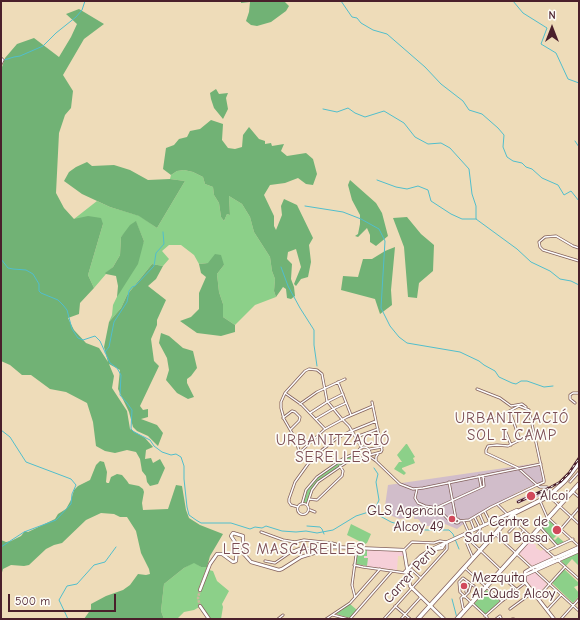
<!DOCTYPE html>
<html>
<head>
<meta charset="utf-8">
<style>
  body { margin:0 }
  #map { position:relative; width:580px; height:620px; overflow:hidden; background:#eedcb9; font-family:"Comic Neue",sans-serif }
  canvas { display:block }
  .frame { position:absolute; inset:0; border:2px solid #4a1f2b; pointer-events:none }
  .north { position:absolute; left:532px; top:8px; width:40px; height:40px; -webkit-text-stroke:3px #fdfcf7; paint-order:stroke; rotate:0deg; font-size:11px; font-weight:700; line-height:16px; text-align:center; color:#4a1f2b }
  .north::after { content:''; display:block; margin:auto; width:14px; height:18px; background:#4a1f2b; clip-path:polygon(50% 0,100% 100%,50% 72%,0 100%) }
  .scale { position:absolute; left:8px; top:594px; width:108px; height:18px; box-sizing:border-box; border:2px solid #4a1f2b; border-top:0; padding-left:5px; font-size:12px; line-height:14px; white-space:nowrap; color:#4a1f2b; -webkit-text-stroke:3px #fdfcf7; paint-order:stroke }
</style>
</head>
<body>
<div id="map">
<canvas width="580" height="620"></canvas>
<div class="frame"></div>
<div class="north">N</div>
<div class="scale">500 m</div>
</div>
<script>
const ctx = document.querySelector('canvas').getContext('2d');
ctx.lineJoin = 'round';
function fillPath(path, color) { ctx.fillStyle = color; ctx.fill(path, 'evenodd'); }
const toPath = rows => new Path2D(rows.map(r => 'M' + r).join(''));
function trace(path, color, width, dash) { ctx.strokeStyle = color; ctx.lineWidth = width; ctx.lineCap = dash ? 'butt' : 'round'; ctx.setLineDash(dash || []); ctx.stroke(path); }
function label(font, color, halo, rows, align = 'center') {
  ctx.font = font + ' "Comic Neue",sans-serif'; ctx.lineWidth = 3.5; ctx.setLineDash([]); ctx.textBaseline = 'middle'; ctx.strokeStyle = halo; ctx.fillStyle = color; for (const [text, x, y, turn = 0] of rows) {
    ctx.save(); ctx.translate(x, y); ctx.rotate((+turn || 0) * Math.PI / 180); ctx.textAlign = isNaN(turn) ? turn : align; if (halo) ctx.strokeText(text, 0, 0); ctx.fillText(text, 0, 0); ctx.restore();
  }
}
const built = toPath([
  [530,541,536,545,536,548,541,551,544,549,552,558,532,566,519,553],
  [358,549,403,552,404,555,403,556,398,556,397,570,364,566,356,564],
  [535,572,547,584,538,595,527,581,526,577]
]);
const industrial = toPath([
  [539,463,543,481,514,494,514,495,472,517,457,529,445,524,441,526,424,526,418,519,414,519,414,516,400,519,384,513,388,485],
  [549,487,550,490,542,493,542,495,534,499,533,497,518,504,516,500]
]);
const green = toPath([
  [184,170,193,172,203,177,205,184,213,187,214,195,219,203,221,217,224,221,227,214,230,215,229,196,242,204,250,217,254,232,270,257,272,271,275,279,274,291,276,297,255,305,235,325,223,317,223,304,219,292,217,274,224,265,208,263,199,264,194,255,181,245,169,245,162,251,169,259,163,266,152,264,127,295,121,308,109,322,112,315,113,305,144,241,136,222,121,237,120,255,113,267,106,273,106,274,94,288,88,275,103,224,74,219,97,201,110,207,140,216,157,228,185,181,170,179,171,175,177,171],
  [406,444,407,444,415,457,413,458,415,463,402,468,402,469,406,473,404,475,394,469,399,462,402,462,397,455],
  [358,453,358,456,344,463,318,482,311,491,307,503,303,502,307,491,311,484,319,476,337,463],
  [549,520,556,526,553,530,557,535,553,539,555,540,558,537,564,542,556,545,542,528],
  [351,524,371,534,367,543,365,544,347,535],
  [365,550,367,550,367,556,364,556,364,558,368,558,367,566,356,564,357,554,364,555],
  [579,552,579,566,572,559,566,566,561,561],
  [194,562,201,567,207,567,198,590,200,591,209,570,213,571,217,581,229,591,222,604,223,607,221,619,210,619,201,606,194,610,184,612,177,619,164,619,161,611,164,584,184,568],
  [564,569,579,583,579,585,574,587,579,593,579,596,573,603,552,583],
  [486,590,500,601,485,615,474,604],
  [350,604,357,610,350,618,336,614]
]);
const forest = toPath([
  [241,1,284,1,289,6,286,11,271,22,257,26,251,25,246,21,249,12,250,2,241,3],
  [79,9,104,24,84,39,63,75,73,91,71,108,65,115,59,133,56,193,64,208,74,219,88,216,101,218,103,224,88,275,94,288,80,303,79,314,68,318,74,330,86,343,99,348,108,362,104,347,109,322,121,308,127,295,152,264,163,266,156,279,148,286,166,300,157,320,157,325,151,339,154,361,159,366,140,406,143,410,148,409,148,417,141,419,157,425,163,433,158,446,148,436,137,431,133,427,129,412,118,389,120,370,109,364,114,376,112,388,127,411,130,429,145,438,153,447,146,450,145,459,151,458,153,463,160,459,165,468,158,484,150,486,147,482,146,476,142,471,140,459,136,452,127,450,115,453,105,451,96,446,93,422,87,403,66,392,50,389,31,375,22,375,10,365,1,361,1,70,5,58,17,44,34,38,59,57,71,37,77,24,66,14],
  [216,89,219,94,228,93,226,98,228,109,223,119,214,108,211,99,210,93],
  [211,120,223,124,222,140,228,148,235,149,242,147,243,135,249,127,259,139,265,141,265,144,271,143,272,146,284,144,281,151,287,156,306,153,313,159,317,174,313,185,306,184,298,178,285,183,270,185,264,195,274,216,274,226,276,230,282,215,281,206,284,199,297,205,313,238,309,245,311,262,308,277,301,279,296,286,294,284,301,267,296,249,288,252,287,259,292,264,291,279,294,287,295,296,291,299,287,298,286,289,283,287,276,297,274,291,275,279,272,271,270,257,254,232,250,217,242,204,229,196,230,215,227,214,224,221,221,217,219,203,214,195,213,187,205,184,203,177,193,172,184,170,177,171,171,175,163,169,166,148,174,145,179,139,187,137,190,131,200,129],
  [87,162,92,166,114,165,130,170,148,180,170,179,185,181,157,228,139,216,110,207,82,194,64,181,69,172,76,167],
  [350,180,376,203,382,213,388,236,376,246,370,242,370,235,367,228,358,237,355,236,358,234,360,224,360,215,352,200,348,185],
  [407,217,421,234,434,245,433,271,419,283,417,298,408,297,404,247,393,218],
  [136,221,144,241,138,264,117,297,118,286,116,276,106,274,105,273,113,267,120,255,121,237,130,225],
  [395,247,391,290,392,305,380,314,375,299,341,290,343,276,358,277,363,259,372,259,385,251],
  [215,254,221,255,224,265,217,274,219,292,223,304,223,317,235,325,235,332,221,336,197,333,180,321,191,317,199,309,199,293,206,277,201,273,199,264,208,263],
  [161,333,169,336,183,348,193,351,197,368,191,376,187,379,187,383,194,397,188,399,177,393,166,380,169,370,167,358,159,343],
  [100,461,104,462,107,472,106,482,107,483,109,483,111,477,117,474,122,475,127,481,129,484,139,486,143,489,144,492,142,503,143,510,168,509,176,485,182,486,186,510,189,518,200,525,223,534,210,556,207,567,201,567,194,563,184,568,164,584,161,611,164,619,84,619,91,609,91,604,106,596,123,590,130,585,138,574,146,575,150,574,149,569,141,553,136,531,127,517,120,517,114,514,101,513,86,520,62,543,54,545,46,549,29,565,24,566,11,565,3,569,1,576,1,540,6,542,11,541,21,536,25,531,28,532,55,519,58,514,66,509,71,500,74,490,78,486,90,480,96,465]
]);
const stream = toPath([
  [341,1,352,17,357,18,361,23,373,30,387,34,425,67,441,84,463,101,469,110,482,114,498,128,504,135,503,147,507,157,513,161,522,163,526,167,532,169,542,178,558,185,564,195,571,191,579,201],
  [513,1,523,13,547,28,541,44,556,53,568,79,579,83],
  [4,60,14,57,20,56,43,46,56,33,76,17,82,10,85,1],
  [323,109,337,112,348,108,355,113,365,117,384,111,404,123,415,137,428,144,441,143,450,148,469,169,472,194,476,206,476,219,517,249,531,262,550,271,560,279,571,281,579,285],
  [575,141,579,147],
  [377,180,396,187,407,189,418,186,428,190,431,201,451,214,462,219,476,219],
  [305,206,343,212,361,219,379,229,385,241,381,308,390,326,399,337,407,343,460,352,479,361,484,365,495,371,499,377,512,383,516,384,521,381,527,381,544,387,553,386],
  [1,259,8,268,13,269,26,270,33,274,39,284,39,291,41,293,58,300,63,305,67,310,72,329,78,338,83,340,95,336,100,341,110,363,117,368,121,375,120,395,127,403,132,410,131,429,134,432,150,440,154,446,162,452,171,455,176,454,181,457,184,466,184,479,187,507,189,515,196,520,201,523,231,523,250,529,255,527,262,528,266,526,282,531,296,532,306,531,317,533,333,530,356,516,375,510],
  [281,267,288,286,300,308,314,330,314,345,317,366],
  [105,352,109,347,114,322,127,302,129,291,132,287,135,286,154,266,156,253,164,244,163,232],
  [1,430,10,437,26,462,71,479,76,485,72,494,71,504,56,520,24,532,1,547],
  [374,468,378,474,376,482,379,500,375,509],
  [375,510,380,516,391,522,404,526,414,526,425,530,449,530,453,534,459,549],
  [307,526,320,527,322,529,324,534],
  [452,599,457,618],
  [68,619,59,600,67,586,77,584,94,565,105,562,116,547]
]);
const secondaryTunnel = toPath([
  [200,606,198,598,200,590]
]);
const street = toPath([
  [1,58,3,60,1,64],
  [579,248,573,246,556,236,545,237,539,242,540,247,543,250,579,261],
  [338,382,351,415],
  [477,389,500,398,511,406,522,404,526,407],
  [285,393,302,405,325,429],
  [575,403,570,399,570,395,573,393,579,393],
  [300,404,317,392,345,379],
  [510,412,520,440],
  [310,413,327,402,343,394],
  [283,418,292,411,295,412,300,417,299,421,291,429],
  [316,419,333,409,346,403],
  [494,419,519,406,529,410,544,480,544,482,537,485],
  [505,430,511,445],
  [356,437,378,429],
  [536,437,520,440,508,446,497,445,488,446,486,450,486,453,518,468,537,485,540,487,547,487],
  '358 453a6 6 0 1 1 12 0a6 6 0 1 1-12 0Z',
  [370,449,382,447],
  [300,452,325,429,347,417,373,406],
  [370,455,381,452,382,450,372,402],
  [369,456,376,461,400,484,413,489,423,488,541,464],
  [376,461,376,457,378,454],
  [309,463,299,451,296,440,284,419,281,408,281,402,285,393,305,371,309,369,317,370,322,374,327,401,341,418,349,426,362,448],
  [479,476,481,486],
  [449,482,456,519],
  [570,482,579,472],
  [417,489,415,498,418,503,425,506,437,508,448,519,455,521],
  [549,490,552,499,579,524],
  [573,492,579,497],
  [309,499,317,500,342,476,343,471,340,466],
  [540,501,547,517,579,546],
  '297.5 509a5.5 5.5 0 1 1 11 0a5.5 5.5 0 1 1-11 0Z',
  [302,504,306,490,317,477,344,458,359,452],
  [307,505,312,490,318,482,347,462,360,457],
  [498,505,508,515],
  [298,507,291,505,289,502,289,499,295,482,308,464,322,450,336,439,349,432,376,421],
  [436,508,484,486,483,476],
  [310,510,315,512],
  [485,512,490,522],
  [480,515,484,524],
  [475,518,479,526],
  [510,518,579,579],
  '455 521a2 2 0 1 1 4 0a2 2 0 1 1-4 0Z',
  [459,521,469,520,491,507,537,485],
  [471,521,474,529],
  [464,522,468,531],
  [541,528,557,546],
  [561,529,579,508],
  [261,532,283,540,295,542,304,540,332,543,336,544,337,546],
  [509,532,517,524],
  [495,534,579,611],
  [464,535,501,570],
  [516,539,524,530],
  [404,550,412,542,434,543,440,541,446,542],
  [547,551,573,539],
  [473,558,467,544,480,530,480,528],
  [558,558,579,549],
  [265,561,275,563,291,552,301,548,324,549],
  [354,565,363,567,406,573],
  [465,568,502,601],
  [536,568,555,560],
  [411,569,421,578],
  [508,582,516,589],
  [474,586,463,578,459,582,460,592,487,617,487,619],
  [466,592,467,581],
  [463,596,461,598,463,608,465,610],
  [355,597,352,585,357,548],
  [464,597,469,592,471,585],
  [537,598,565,567],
  [395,606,410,619],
  [510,609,533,592],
  [547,610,561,595],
  [333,615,348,619],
  [485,616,502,601,525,583],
  [278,619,283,615],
  [326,619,350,603,380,569],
  [350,619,392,571],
  [384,619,447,549,447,542],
  [401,619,421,597],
  [496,619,500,616,501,618],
  [512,619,514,619],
  [561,619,579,599]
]);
const secondary = toPath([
  [435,549,442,548,445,543],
  [405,572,421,556,430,550,517,510],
  [525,575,525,572,530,569,579,547],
  [525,575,579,551],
  [525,575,525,582,554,619],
  [200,590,210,564,217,554,222,554,233,562,236,561,237,545,231,536,233,533,243,536,243,553,251,562,279,570,282,569,301,557,333,547,404,550,410,586,444,619],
  [200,606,209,619]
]);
const primary = toPath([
  [551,494,565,481,579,463],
  [418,619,513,514,549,496],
  [457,619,579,484]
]);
const rail = toPath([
  [518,502,549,488,560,482,569,473,579,458]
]);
const primaryBridge = toPath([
  [549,496,551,494]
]);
const markers = [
  [531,496,5,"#d1495b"],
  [452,519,4,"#d1495b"],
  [557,530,5,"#d1495b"],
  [464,586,4,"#d1495b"]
];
const poiNames = [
  ["Alcoi",540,496],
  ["GLS Agencia",444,511,"right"],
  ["Alcoy 49",444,527,"right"],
  ["Centre de",548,522,"right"],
  ["Salut la Bassa",548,538,"right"],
  ["Mezquita",472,578],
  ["Al-Quds Alcoy",472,594]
];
const streetNames = [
  ["Carrer Perú",410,575,-48]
];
const neighbourhoodNames = [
  ["URBANITZACIÓ",512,419],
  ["SOL I CAMP",512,436],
  ["URBANITZACIÓ",333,441],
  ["SERELLES",333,458],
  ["LES MASCARELLES",294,550]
];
fillPath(built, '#f6cfd8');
fillPath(industrial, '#d1bdca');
fillPath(green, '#8cd089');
fillPath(forest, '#71b275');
trace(stream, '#51becc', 1);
trace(secondaryTunnel, '#cdb69d', 2.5, [2.5, 1]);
trace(street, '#83615d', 3);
trace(secondary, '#83615d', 4);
trace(primary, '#83615d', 5);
trace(street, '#fff', 1.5);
trace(secondary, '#fff', 2.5);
trace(primary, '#fff', 3.5);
trace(rail, '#4a1f2b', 2.5);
trace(rail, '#fdfcf7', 1, [3]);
trace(primaryBridge, '#83615d', 5, []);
trace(primaryBridge, '#fff', 3.5);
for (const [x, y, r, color] of markers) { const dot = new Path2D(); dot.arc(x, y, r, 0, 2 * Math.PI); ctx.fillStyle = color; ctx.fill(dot); trace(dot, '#fdfcf7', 1.5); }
label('14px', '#4a1f2b', '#fdfcf7', poiNames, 'left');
label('14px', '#4a1f2b', '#fdfcf7', streetNames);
ctx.letterSpacing = '1px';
label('15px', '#7b4d53', '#fdfcf7', neighbourhoodNames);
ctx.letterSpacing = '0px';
</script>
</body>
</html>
